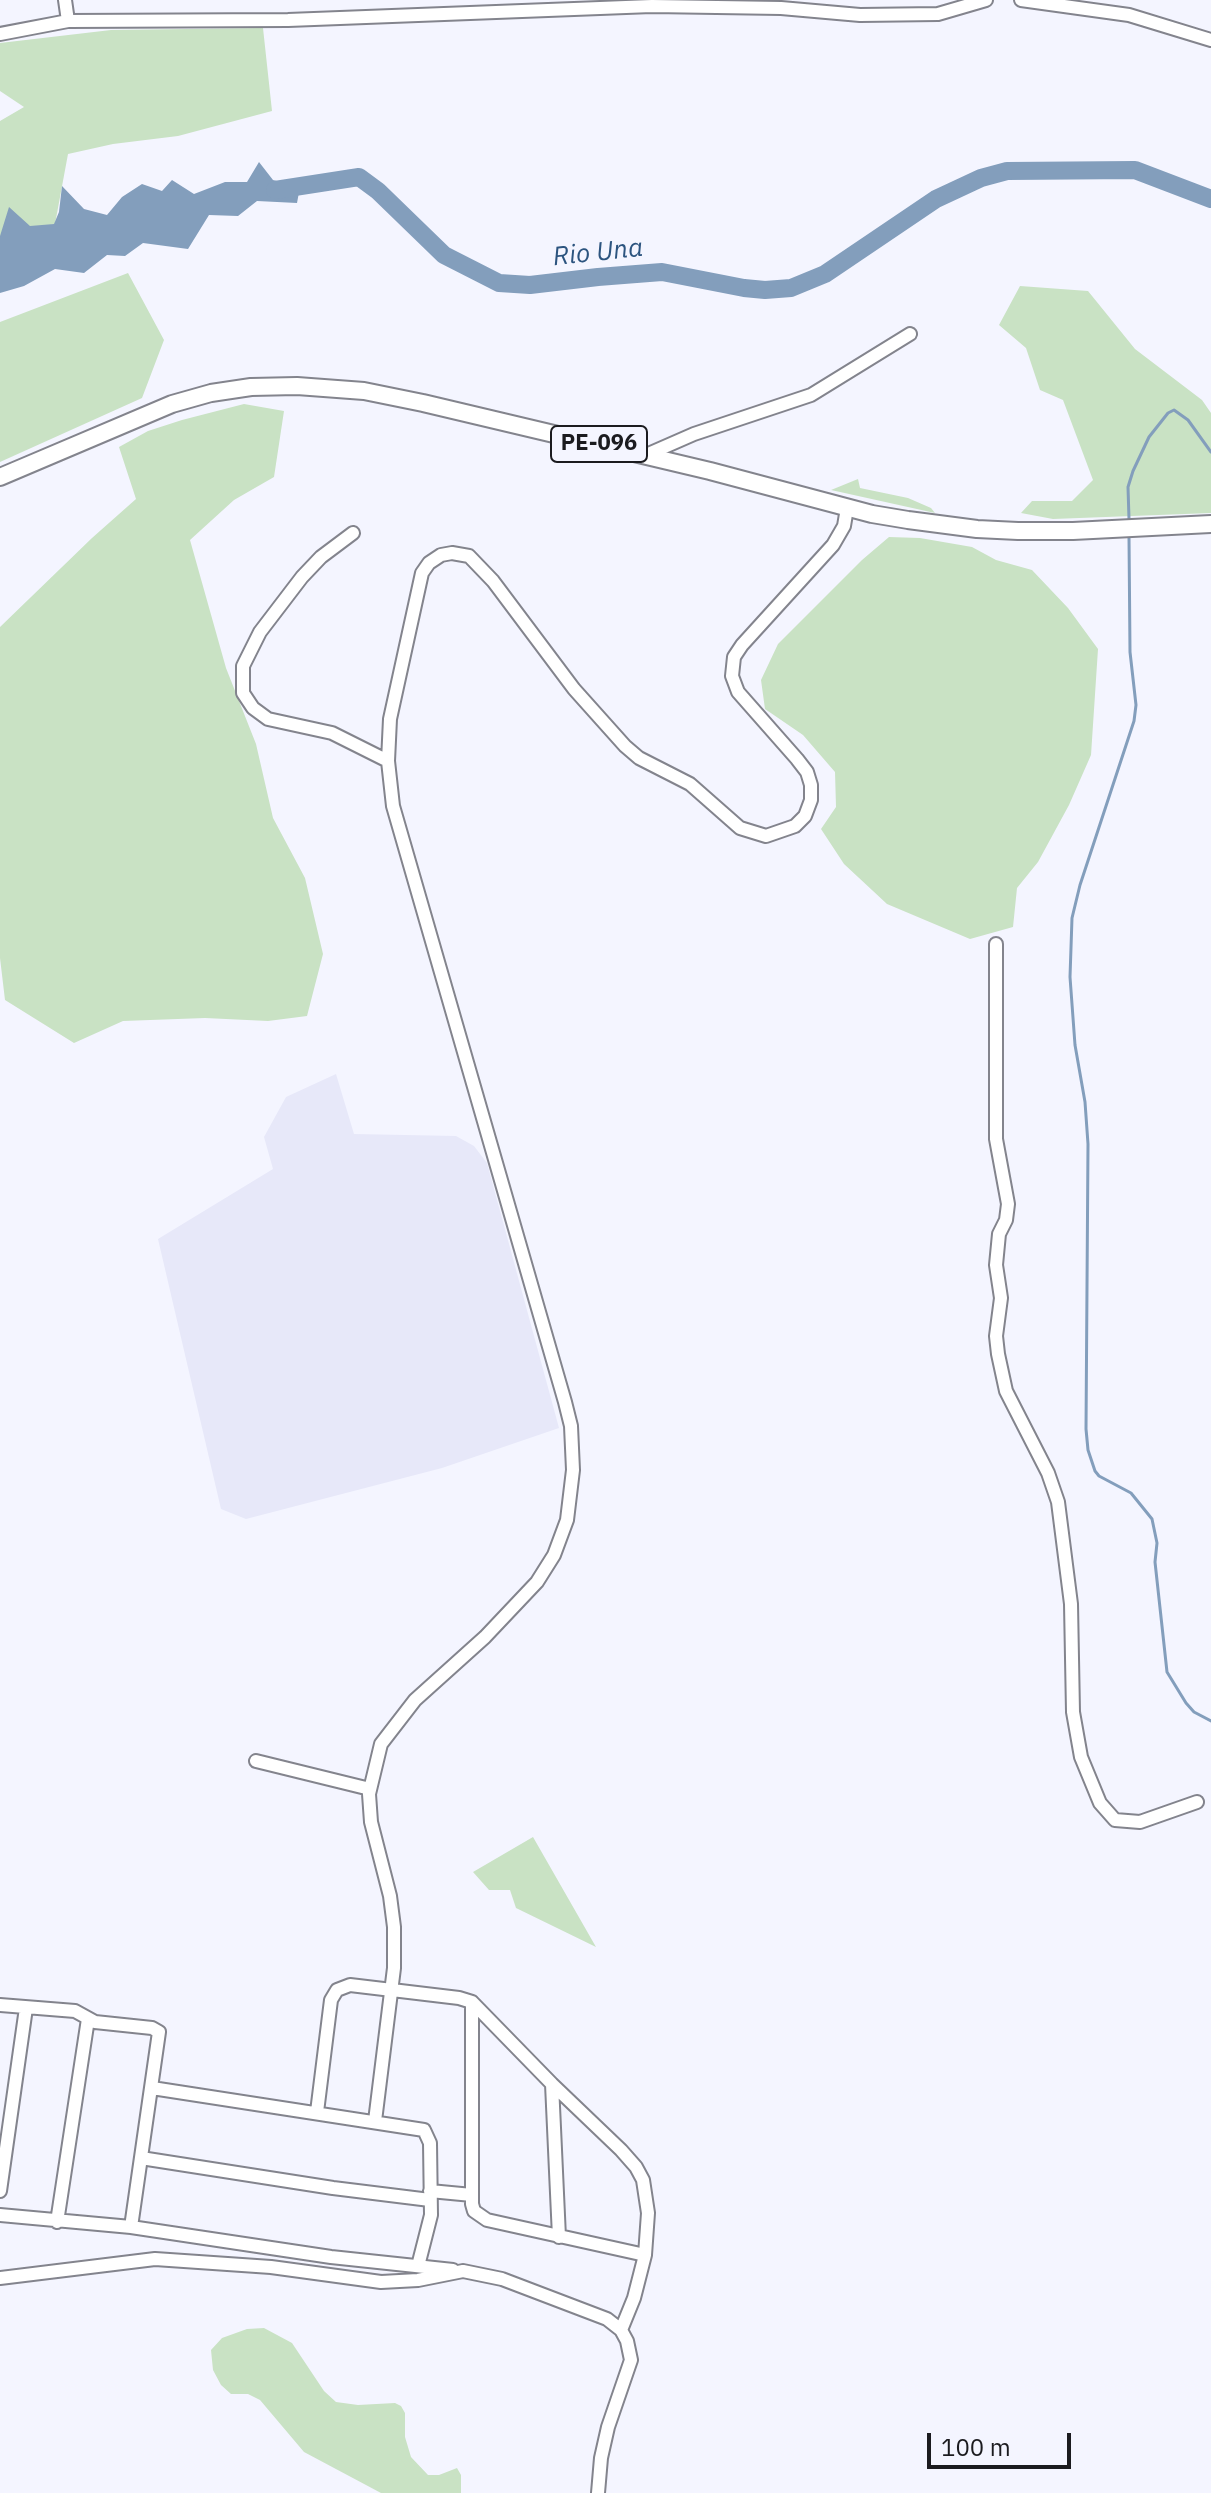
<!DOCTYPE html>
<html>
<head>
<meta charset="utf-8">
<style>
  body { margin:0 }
  #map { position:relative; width:1211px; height:2493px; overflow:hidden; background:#f4f5ff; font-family:"IBM Plex Sans",sans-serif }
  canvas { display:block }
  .scale { position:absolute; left:927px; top:2433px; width:144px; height:36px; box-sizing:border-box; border:4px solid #1b1b1f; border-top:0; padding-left:10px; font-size:24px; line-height:28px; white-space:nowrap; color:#1b1b1f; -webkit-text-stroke:6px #f4f5ff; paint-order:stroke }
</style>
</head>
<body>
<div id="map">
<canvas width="1211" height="2493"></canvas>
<div class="scale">100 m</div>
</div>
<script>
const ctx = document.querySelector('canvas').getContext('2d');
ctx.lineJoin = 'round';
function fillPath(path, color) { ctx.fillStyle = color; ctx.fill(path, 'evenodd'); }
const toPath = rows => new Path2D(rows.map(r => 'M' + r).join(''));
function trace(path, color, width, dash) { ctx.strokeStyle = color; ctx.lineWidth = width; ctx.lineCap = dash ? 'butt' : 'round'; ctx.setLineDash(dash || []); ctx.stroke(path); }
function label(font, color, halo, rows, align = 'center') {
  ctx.font = font + ' "IBM Plex Sans",sans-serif'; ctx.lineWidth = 8; ctx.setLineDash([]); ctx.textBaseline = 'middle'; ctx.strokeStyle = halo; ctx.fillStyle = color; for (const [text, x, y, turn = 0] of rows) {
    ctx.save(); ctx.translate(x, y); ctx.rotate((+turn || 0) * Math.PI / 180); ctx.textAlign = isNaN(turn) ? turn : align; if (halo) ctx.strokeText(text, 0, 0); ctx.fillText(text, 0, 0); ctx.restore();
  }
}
const built = toPath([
  [336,1074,354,1134,456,1136,474,1146,487,1163,559,1428,442,1468,246,1519,221,1509,158,1239,273,1169,264,1137,286,1097]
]);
const green = toPath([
  [263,28,272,111,178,136,113,144,68,154,55,224,0,236,0,121,24,107,0,91,0,43,111,30],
  [128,273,164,340,142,398,0,462,0,322],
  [1020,286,1088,291,1135,349,1202,400,1211,413,1211,513,1053,519,1021,513,1032,501,1072,501,1093,480,1063,400,1040,390,1026,348,999,325],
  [244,404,284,411,274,477,234,500,190,540,226,668,256,744,273,818,305,878,323,954,307,1016,268,1021,205,1018,123,1021,74,1043,5,1000,0,958,0,627,92,538,136,499,119,447,148,431,182,420],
  [858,479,860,488,908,498,931,508,935,513,831,490],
  [889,537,920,538,972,547,996,560,1032,570,1068,608,1098,649,1091,755,1069,805,1038,862,1017,888,1013,927,970,939,887,904,844,864,821,829,836,807,835,772,803,735,765,709,761,680,778,644,862,560],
  [533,1837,596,1947,516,1908,510,1890,489,1890,473,1872],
  [264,2328,292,2343,324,2391,336,2402,358,2405,395,2403,401,2406,405,2413,405,2437,411,2457,428,2475,439,2475,457,2468,461,2475,461,2493,381,2493,304,2452,260,2400,248,2394,231,2394,221,2385,213,2370,211,2350,222,2338,247,2329]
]);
const water = toPath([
  [259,162,273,180,300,187,297,203,257,201,238,216,209,215,188,249,143,243,125,256,107,255,84,273,55,269,24,286,0,293,0,236,9,207,30,226,54,224,59,212,62,186,84,209,107,215,122,197,142,184,162,191,172,180,194,194,225,182,247,182]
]);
const stream = toPath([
  [1129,519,1128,487,1133,471,1149,437,1168,413,1174,410,1188,420,1211,452],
  [1129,537,1130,652,1136,705,1134,721,1080,885,1072,918,1070,977,1075,1045,1085,1102,1088,1144,1086,1429,1088,1450,1095,1471,1099,1476,1131,1493,1152,1519,1157,1543,1155,1562,1167,1672,1186,1703,1194,1712,1211,1721]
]);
const river = toPath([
  [275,190,359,177,378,191,444,255,499,283,530,285,598,277,662,272,744,288,765,290,791,288,825,274,936,199,981,178,1007,171,1135,170,1211,199]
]);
const minor = toPath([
  [65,0,68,21],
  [1021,0,1129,15,1211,40],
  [0,34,68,21,288,20,652,6,781,8,860,15,938,14,986,0],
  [646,455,694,434,811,395,910,334],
  [353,533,321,557,302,577,260,632,243,666,243,693,253,708,268,719,332,733,388,761],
  [996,944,996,1139,1008,1204,1006,1220,999,1234,996,1265,1001,1298,996,1336,998,1354,1006,1391,1048,1473,1058,1502,1071,1604,1073,1712,1081,1757,1100,1803,1115,1820,1140,1822,1197,1802],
  [256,1761,370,1789],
  [472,2002,472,2204,474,2211,487,2220,645,2255],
  [0,2005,75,2011,95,2022,152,2028,159,2032,131,2227],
  [552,2084,559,2237],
  [152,2088,424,2130,430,2143,431,2215,418,2266],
  [317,2112,331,2000,337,1990,350,1985,459,1998,472,2002,552,2084,621,2150,636,2167,643,2180,648,2213,645,2255,634,2298,621,2330],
  [375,2121,394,1968,394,1927,390,1896,371,1822,369,1794,381,1744,415,1700,485,1637,537,1582,554,1555,567,1520,573,1470,571,1426,565,1402,393,806,388,761,390,719,422,573,429,563,441,555,452,553,469,556,493,581,574,689,625,746,639,758,690,784,740,828,766,836,795,826,805,816,811,800,811,785,807,772,797,759,738,692,732,676,734,657,742,645,833,545,844,526,847,508],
  [141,2158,333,2188,430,2200],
  [0,2191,26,2008],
  [430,2191,472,2195],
  [0,2215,131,2227,331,2257,453,2270],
  [57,2222,88,2019],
  [0,2278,155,2259,271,2267,381,2282,418,2280,463,2271,502,2279,607,2319,621,2330,627,2341,631,2360,608,2427,601,2458,598,2493]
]);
const major = toPath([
  [0,477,172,404,211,393,251,387,297,386,364,391,423,403,710,471,872,514,908,520,977,529,1018,531,1073,531,1211,524]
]);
const shields = [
  [599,444,96]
];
const shieldNames = [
  ["PE-096",599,444]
];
const waterNames = [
  ["Rio Una",598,253,-6]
];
fillPath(built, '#e7e8f9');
fillPath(green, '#c9e2c4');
fillPath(water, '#839ebc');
trace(stream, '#839ebc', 3);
trace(river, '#839ebc', 18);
trace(minor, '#83848d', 16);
trace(major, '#83848d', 20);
trace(minor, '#fff', 12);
trace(major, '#fff', 16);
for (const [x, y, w] of shields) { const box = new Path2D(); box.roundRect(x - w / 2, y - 18, w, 36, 6); ctx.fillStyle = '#f4f5ff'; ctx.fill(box); trace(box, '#1b1b1f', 2); }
label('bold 22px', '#1b1b1f', null, shieldNames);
label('italic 26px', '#2c547f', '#f4f5ff', waterNames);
</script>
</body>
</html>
